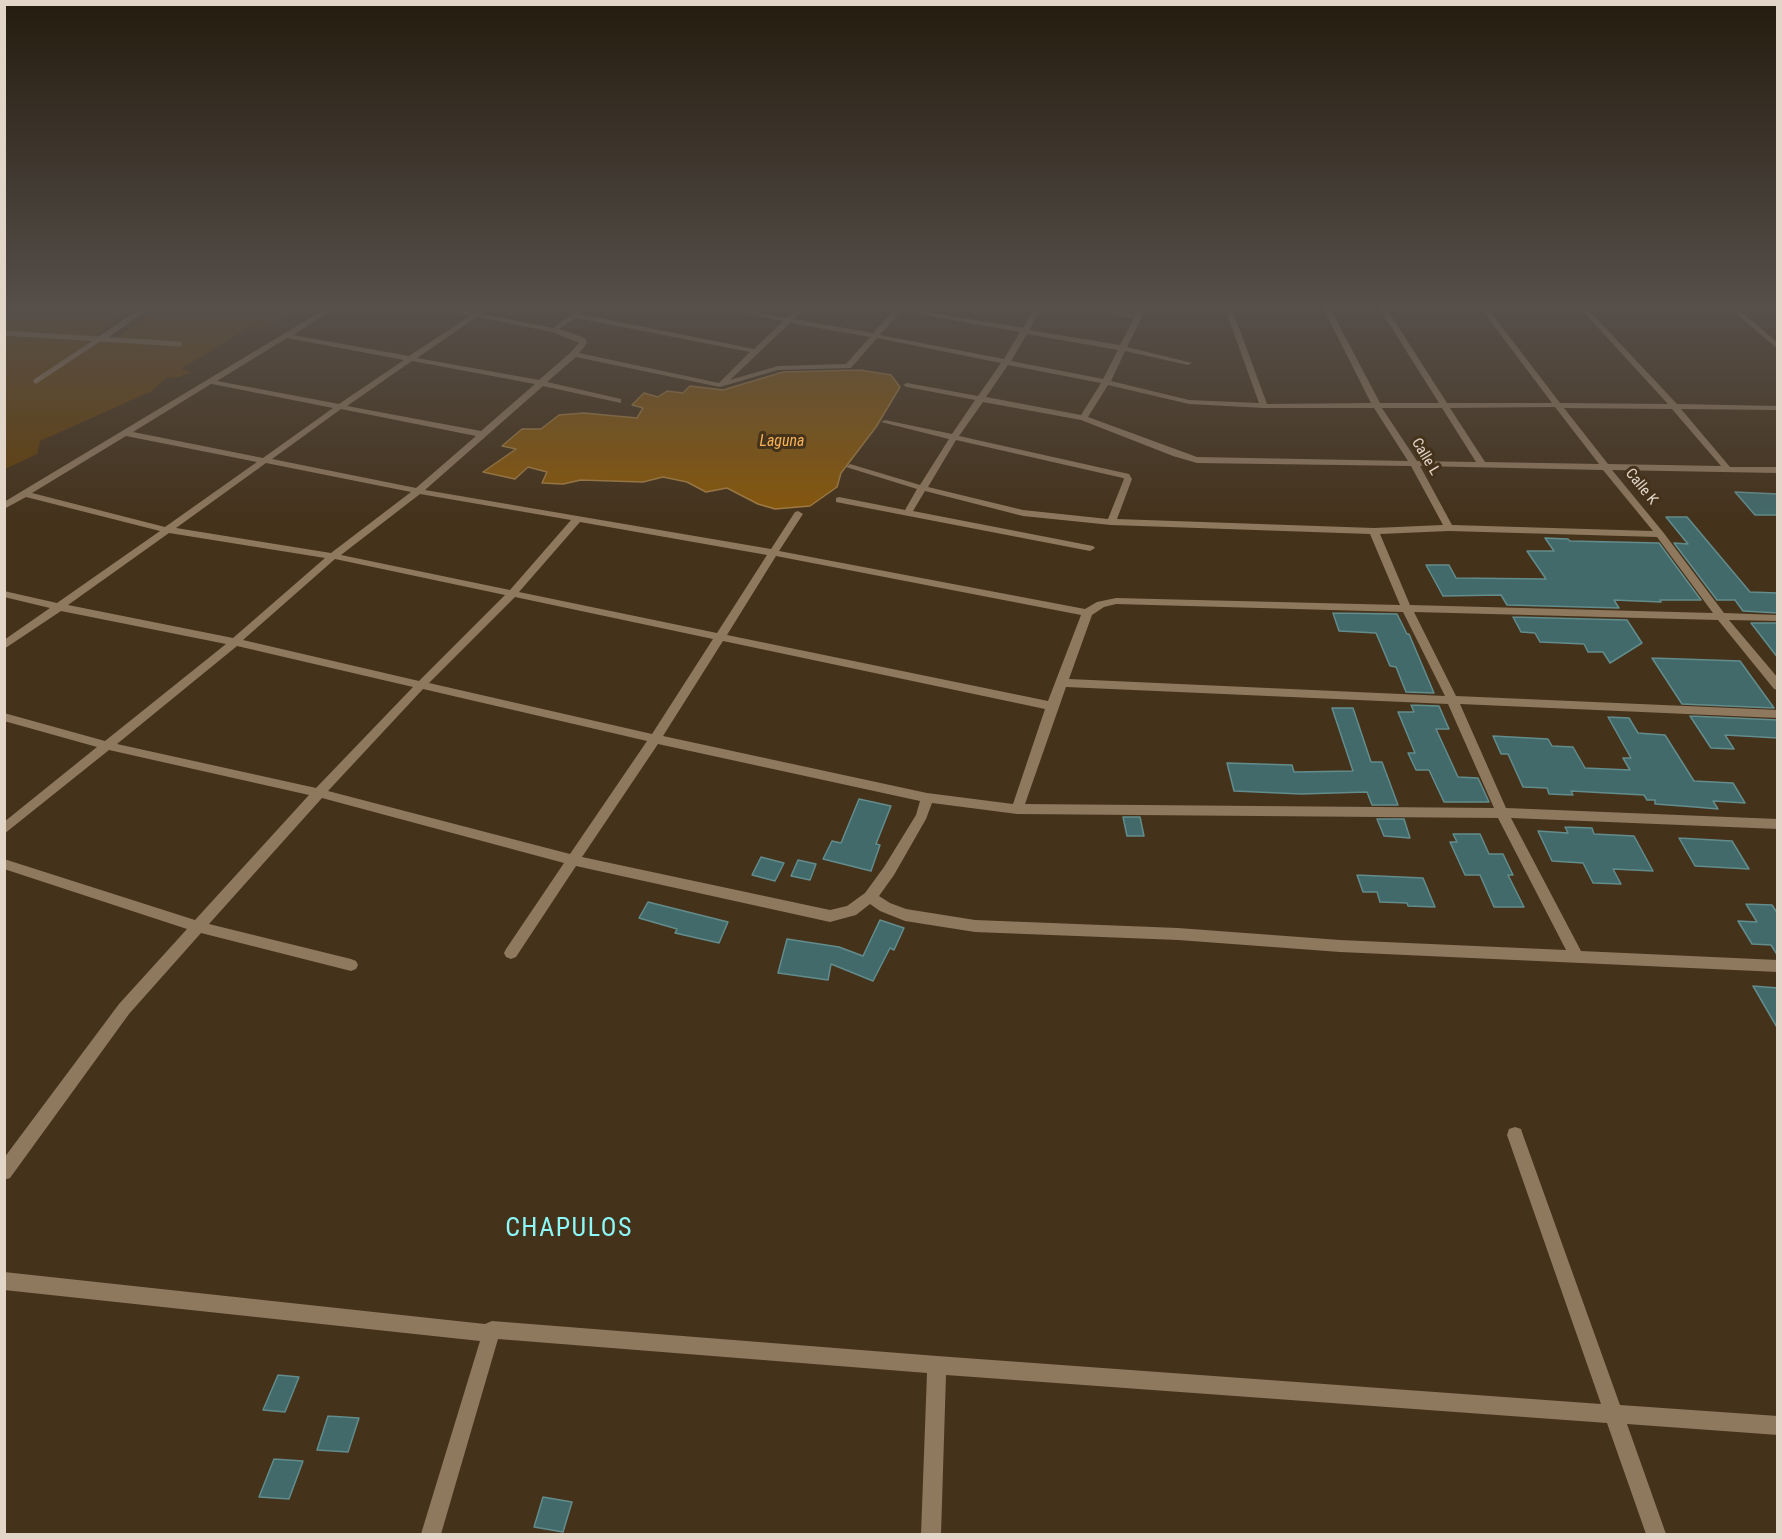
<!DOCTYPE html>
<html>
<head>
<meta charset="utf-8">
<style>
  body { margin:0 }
  #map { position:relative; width:1782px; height:1539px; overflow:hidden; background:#44321b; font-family:"Roboto Condensed",sans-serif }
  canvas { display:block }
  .frame { position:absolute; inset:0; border:6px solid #e2d6c9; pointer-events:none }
</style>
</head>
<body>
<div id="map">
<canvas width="1782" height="1539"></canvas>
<div class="frame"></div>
</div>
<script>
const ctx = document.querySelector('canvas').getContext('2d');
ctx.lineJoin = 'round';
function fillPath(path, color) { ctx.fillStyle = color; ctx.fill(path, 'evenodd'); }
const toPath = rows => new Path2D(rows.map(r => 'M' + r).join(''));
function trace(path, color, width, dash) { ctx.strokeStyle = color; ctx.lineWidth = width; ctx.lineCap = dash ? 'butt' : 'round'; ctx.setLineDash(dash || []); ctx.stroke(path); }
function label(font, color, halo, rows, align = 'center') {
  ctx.font = font + ' "Roboto Condensed",sans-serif'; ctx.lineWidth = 6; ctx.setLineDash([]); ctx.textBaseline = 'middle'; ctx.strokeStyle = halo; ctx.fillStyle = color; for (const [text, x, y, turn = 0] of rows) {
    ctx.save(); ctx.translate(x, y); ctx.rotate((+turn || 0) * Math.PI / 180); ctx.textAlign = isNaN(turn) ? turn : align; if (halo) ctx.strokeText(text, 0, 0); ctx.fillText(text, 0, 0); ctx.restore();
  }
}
const green = toPath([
  [5,306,137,306,92,337,113,340,162,306,307,306,263,328,251,326,181,369,191,372,180,377,166,378,152,391,40,441,37,454,5,469]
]);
const water = toPath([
  [860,370,891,375,900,387,876,427,841,473,837,487,810,506,775,509,758,504,727,488,706,492,687,482,663,477,643,482,581,480,563,484,542,483,547,472,528,467,515,479,483,472,516,449,502,446,522,429,541,429,559,415,584,413,637,418,643,408,632,405,644,393,658,397,667,391,683,393,690,386,723,390,783,372,860,370]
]);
const building = toPath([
  [1735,492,1778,494,1778,515,1755,515,1735,492],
  [1666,517,1687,517,1750,592,1778,593,1778,613,1743,611,1735,600,1717,600,1674,543,1688,544,1666,517],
  [1545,538,1568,539,1570,541,1659,543,1701,600,1660,600,1661,602,1614,600,1619,608,1507,605,1501,595,1443,596,1426,565,1449,565,1456,578,1546,579,1527,551,1554,551,1545,538],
  [1333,613,1397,614,1407,634,1409,634,1434,693,1406,692,1396,667,1390,666,1376,633,1339,631,1333,613],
  [1513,617,1627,620,1642,643,1610,663,1603,652,1588,652,1584,644,1540,642,1535,633,1521,632,1513,617],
  [1751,623,1778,623,1778,658,1751,623],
  [1652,658,1740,661,1774,708,1682,704,1652,658],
  [1411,705,1439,706,1449,729,1436,729,1458,777,1478,778,1489,802,1444,802,1429,770,1416,770,1408,753,1415,753,1398,712,1414,712,1411,705],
  [1332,708,1353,708,1371,762,1382,762,1398,805,1372,805,1367,792,1301,794,1234,791,1227,763,1292,765,1294,772,1353,771,1332,708],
  [1690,716,1778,720,1778,738,1725,735,1734,749,1711,748,1690,716],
  [1608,717,1629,718,1638,733,1665,735,1694,781,1733,783,1745,803,1713,801,1718,809,1695,807,1655,804,1655,800,1647,800,1644,795,1571,791,1573,795,1549,794,1547,788,1523,787,1508,754,1501,754,1493,736,1548,739,1552,746,1573,747,1585,768,1630,770,1623,758,1631,758,1608,717],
  [859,799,891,806,876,844,880,845,871,871,823,859,832,841,841,843,859,799],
  [1123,817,1140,817,1144,836,1127,836,1123,817],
  [1377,819,1404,819,1410,838,1384,836,1377,819],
  [1565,827,1592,828,1594,834,1634,836,1653,871,1613,869,1621,884,1593,883,1583,863,1552,861,1538,831,1568,833,1565,827],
  [1453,834,1480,834,1489,854,1503,854,1513,875,1508,875,1524,907,1494,907,1480,875,1465,875,1450,842,1457,842,1453,834],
  [1679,838,1732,841,1749,869,1695,866,1679,838],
  [761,857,784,863,775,881,752,875,761,857],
  [798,860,816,864,810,880,791,876,798,860],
  [1357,875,1423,878,1435,907,1408,906,1407,903,1380,902,1377,892,1363,892,1357,875],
  [648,902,728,922,719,943,675,933,677,929,639,918,648,902],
  [1746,904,1772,905,1778,914,1778,956,1771,945,1752,944,1738,921,1757,922,1746,904],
  [880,920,904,928,894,950,890,948,873,981,831,964,828,980,778,973,787,939,839,947,863,956,880,920],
  [1753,986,1778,988,1778,1029,1753,986],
  [278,1375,299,1377,285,1412,263,1410,278,1375],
  [328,1416,359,1418,348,1452,317,1450,328,1416],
  [274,1459,303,1461,289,1499,259,1497,274,1459],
  [543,1497,572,1502,563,1532,534,1527,543,1497]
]);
const service = toPath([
  [4,333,179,344],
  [36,381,101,338]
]);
const minor = toPath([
  [144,306,152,306,105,340,99,340,99,336,144,306],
  [330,306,338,306,293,335,409,356,470,316,426,306,441,306,474,313,484,306,492,306,482,314,553,328,582,306,590,306,580,314,754,349,783,321,707,306,723,306,787,318,800,306,807,306,794,319,873,333,894,310,879,306,905,306,904,308,1023,328,1036,306,1043,306,1029,330,1120,345,1134,318,1068,306,1086,306,1135,314,1135,306,1143,306,1142,317,1127,347,1192,363,1188,365,1125,351,1111,381,1189,400,1259,403,1224,306,1231,306,1267,404,1371,403,1322,306,1329,306,1380,403,1439,403,1378,306,1385,306,1447,403,1552,403,1479,306,1486,306,1560,403,1668,404,1578,306,1585,306,1677,404,1778,406,1778,410,1681,409,1730,467,1778,467,1778,473,1612,470,1663,532,1724,613,1778,615,1778,621,1729,620,1778,678,1778,690,1774,689,1718,620,1414,612,1456,696,1778,710,1778,718,1460,704,1506,808,1778,819,1778,829,1511,818,1581,951,1778,960,1778,972,1340,952,1178,940,975,932,905,921,880,911,870,904,856,915,830,922,576,866,516,957,511,959,506,957,504,953,506,949,564,863,322,798,209,924,351,959,356,961,358,965,356,969,351,971,201,933,129,1014,10,1178,4,1180,4,1158,119,1004,187,929,4,869,4,859,195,920,309,795,109,750,4,834,4,822,97,747,4,721,4,713,105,741,226,644,61,611,4,649,4,640,50,608,4,597,4,591,57,603,160,531,26,497,4,509,4,502,330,306],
  [901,311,1020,332,1004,359,880,335,901,311],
  [477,317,552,332,579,343,571,352,539,380,417,358,477,317],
  [576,318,750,352,719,383,579,353,587,343,585,338,559,329,576,318],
  [790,323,870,337,846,364,778,366,730,380,790,323],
  [1027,334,1118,350,1103,379,1011,361,1027,334],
  [287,338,404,360,339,404,217,381,287,338],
  [877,338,1001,363,978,396,907,383,903,385,907,387,975,400,952,434,885,420,881,422,949,439,920,485,850,464,846,467,917,489,905,510,839,497,836,498,836,502,1090,551,1095,548,1093,546,913,511,925,491,1023,516,1111,525,1370,534,1400,605,1116,598,1097,602,1085,609,779,551,803,514,798,511,795,512,771,549,425,490,543,386,621,403,621,399,547,382,576,357,720,387,778,370,851,368,877,338],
  [412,361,535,384,481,431,347,406,412,361],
  [1008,365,1101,383,1081,415,986,397,1008,365],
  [211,384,212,384,333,408,263,458,133,432,211,384],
  [1108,385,1189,404,1264,408,1374,408,1408,461,1197,457,1088,417,1108,385],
  [983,402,1081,420,1173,456,1197,463,1411,466,1443,525,1374,528,1117,519,1132,479,1129,474,959,436,983,402],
  [1555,407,1599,464,1485,462,1450,408,1555,407],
  [1382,408,1442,408,1476,462,1417,461,1382,408],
  [1564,408,1672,409,1721,466,1608,464,1564,408],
  [341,409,476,436,416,488,272,459,341,409],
  [126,436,257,462,165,527,32,493,126,436],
  [956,440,1123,478,1124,479,1108,519,1023,510,928,487,956,440],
  [266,463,411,492,331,553,176,528,266,463],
  [1420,466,1603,470,1653,531,1452,525,1420,466],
  [420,494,571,520,510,590,341,555,420,494],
  [580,522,767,555,717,633,519,592,580,522],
  [1449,531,1657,537,1713,613,1410,605,1380,534,1449,531],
  [169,533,325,558,233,638,68,605,169,533],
  [776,556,1081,615,1048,701,727,635,776,556],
  [335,559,505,595,419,681,243,640,335,559],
  [515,597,713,639,652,734,429,683,515,597],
  [1116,604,1403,612,1445,696,1069,679,1092,615,1104,607,1116,604],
  [723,641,1045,709,1013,804,927,793,663,736,723,641],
  [237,646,413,687,316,788,117,744,237,646],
  [1066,687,1448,704,1494,808,1025,804,1066,687],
  [423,689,647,741,570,854,328,791,423,689],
  [658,744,920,801,916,815,884,867,865,893,847,906,830,910,582,857,658,744],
  [932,803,1017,814,1498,818,1566,950,1340,940,1178,928,975,920,906,909,890,903,879,896,894,875,926,819,932,803],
  [1727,306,1735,306,1778,343,1778,349,1727,306],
  [1515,1127,1521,1129,1523,1135,1620,1405,1778,1416,1778,1435,1627,1424,1666,1534,1646,1534,1607,1423,946,1375,941,1534,921,1534,927,1373,498,1339,441,1534,421,1534,480,1341,4,1290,4,1272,485,1324,492,1321,937,1356,1601,1404,1507,1135,1509,1129,1515,1127]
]);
const farStreetnames = [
  ["Calle L",1425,457,59],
  ["Calle K",1641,487,51]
];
const farWaternames = [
  ["Laguna",782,442]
];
const nearQuarternames = [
  ["CHAPULOS",569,1229]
];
fillPath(green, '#623f09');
fillPath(water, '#87570a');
trace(water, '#a27d43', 1.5);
fillPath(building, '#426a6a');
trace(building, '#638c8c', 1.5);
trace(service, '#8e785e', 5);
fillPath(minor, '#8e785e');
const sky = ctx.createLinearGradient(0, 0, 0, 522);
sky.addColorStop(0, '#251c0f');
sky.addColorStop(0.59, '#564f4a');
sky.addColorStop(1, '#564f4a00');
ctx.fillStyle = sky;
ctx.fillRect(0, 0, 1782, 522);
label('15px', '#e2d6c9', '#44321b', farStreetnames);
label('italic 16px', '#f7b257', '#44321b', farWaternames);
ctx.letterSpacing = '1.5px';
label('26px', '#8cf8f8', '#44321b', nearQuarternames);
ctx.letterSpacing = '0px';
</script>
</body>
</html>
